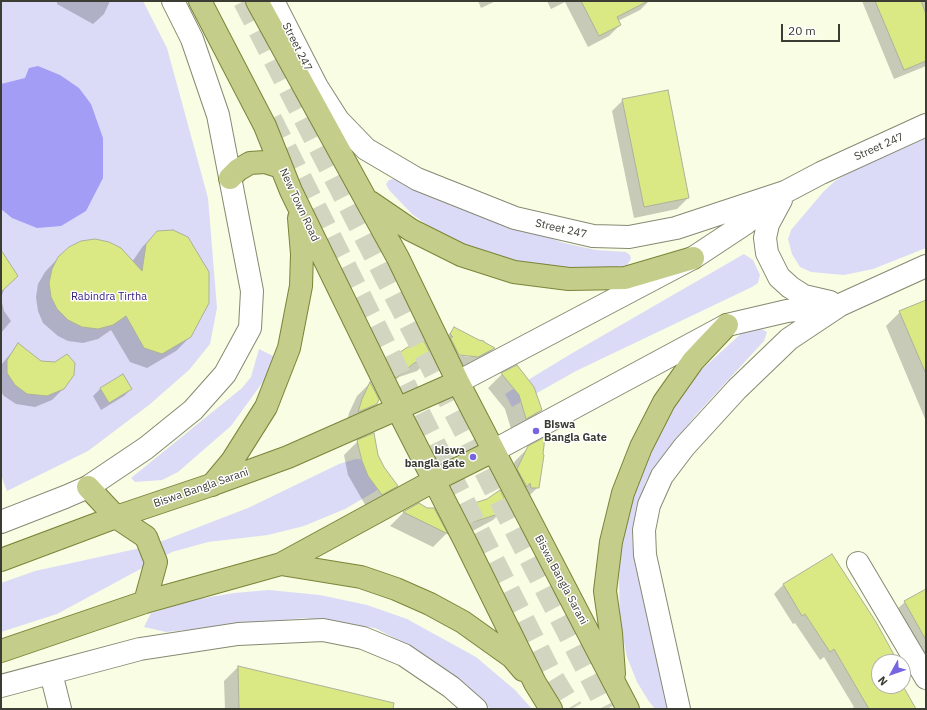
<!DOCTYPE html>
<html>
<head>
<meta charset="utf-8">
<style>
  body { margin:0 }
  #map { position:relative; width:927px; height:710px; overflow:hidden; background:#f8fde4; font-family:"IBM Plex Sans",sans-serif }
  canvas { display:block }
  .frame { position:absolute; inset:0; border:2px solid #3b3c33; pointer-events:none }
  .north { position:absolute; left:871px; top:654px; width:40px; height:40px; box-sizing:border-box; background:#fff; border:1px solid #b1b1ad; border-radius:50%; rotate:230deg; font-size:11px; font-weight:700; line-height:16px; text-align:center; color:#3b3c33 }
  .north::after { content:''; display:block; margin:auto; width:14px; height:18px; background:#7665e0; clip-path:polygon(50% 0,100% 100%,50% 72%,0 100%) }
  .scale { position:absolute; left:781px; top:24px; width:59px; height:18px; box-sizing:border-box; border:2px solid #3b3c33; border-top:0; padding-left:5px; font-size:12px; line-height:14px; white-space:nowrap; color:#3b3c33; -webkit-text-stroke:3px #fff; paint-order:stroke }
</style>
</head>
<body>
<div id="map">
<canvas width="927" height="710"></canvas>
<div class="frame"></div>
<div class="north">N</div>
<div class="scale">20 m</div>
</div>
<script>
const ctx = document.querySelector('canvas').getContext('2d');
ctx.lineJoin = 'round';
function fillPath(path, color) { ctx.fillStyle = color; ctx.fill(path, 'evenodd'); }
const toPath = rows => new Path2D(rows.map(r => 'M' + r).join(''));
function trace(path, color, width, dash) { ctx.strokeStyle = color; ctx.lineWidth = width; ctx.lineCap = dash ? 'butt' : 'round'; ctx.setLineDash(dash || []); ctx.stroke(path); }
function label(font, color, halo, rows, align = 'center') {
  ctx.font = font + ' "IBM Plex Sans",sans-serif'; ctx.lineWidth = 3; ctx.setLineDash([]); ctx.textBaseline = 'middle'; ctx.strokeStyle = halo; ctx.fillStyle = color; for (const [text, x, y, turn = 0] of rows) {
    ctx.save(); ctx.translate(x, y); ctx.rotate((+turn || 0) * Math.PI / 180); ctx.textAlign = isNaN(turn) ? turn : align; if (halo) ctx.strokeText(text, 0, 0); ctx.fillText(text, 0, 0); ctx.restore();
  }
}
const green = toPath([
  [1,1,143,1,167,48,208,198,217,308,210,344,189,370,149,405,88,451,7,491,1,475],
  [926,138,926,248,873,269,844,275,811,272,800,267,792,254,788,239,791,230,824,191,835,181,856,169],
  [393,179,456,204,564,243,596,250,626,252,630,255,631,259,627,265,615,268,572,270,533,267,463,245,431,228,412,214,389,190,386,184,389,180],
  [744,254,753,260,760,275,758,283,752,287,576,371,512,407,505,394,569,355],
  [760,328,767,332,764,341,695,416,659,461,646,481,638,507,632,530,633,548,640,581,674,709,655,709,648,700,637,682,627,657,620,624,619,580,621,541,639,468,673,405,700,371,744,331],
  [259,349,275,357,265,379,231,426,178,472,162,480,135,482,131,478,242,388,251,377],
  [356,459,371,460,380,485,376,491,345,509,304,526,268,535,208,542,172,552,57,614,1,632,1,583,35,571,136,549,165,540,248,508,339,464],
  [269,590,320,595,367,605,407,619,476,657,515,690,532,709,491,709,412,647,375,628,304,618,166,632,144,627,151,613,193,600,234,593]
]);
const water = toPath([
  [38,66,60,75,79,88,91,104,103,138,103,178,86,211,61,226,37,228,12,218,1,209,1,84,25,78,29,68]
]);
const shadow = toPath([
  [57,1,110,1,104,14,93,24,57,4],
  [478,1,496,1,481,8],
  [547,1,649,1,640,10,618,21,620,25,609,36,588,47,565,2,551,9],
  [862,1,926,1,926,66,894,79],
  [623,100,688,198,677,209,634,218,612,111],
  [158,232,190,337,176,351,147,368,130,362,111,330,98,339,83,343,68,341,58,336,43,323,38,311,36,297,38,284,45,272,59,257,132,262,143,246],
  [1,266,5,287,1,298,4,311,11,321,1,333],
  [926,301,926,421,886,326,900,312],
  [454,329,493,349,481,361,464,370,441,342],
  [454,353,471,355,471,357,454,355],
  [18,345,63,389,52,400,35,407,16,404,4,396,1,392,1,365],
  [431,357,417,371,399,377,382,391,374,376,389,362],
  [517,366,541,410,527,424,512,432,505,409,488,388,502,374],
  [123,376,131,389,124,396,101,410,93,396,100,389],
  [370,383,376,404,362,417,346,425,349,413,357,396],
  [358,441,377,455,383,468,397,486,383,500,367,508,348,475,344,455],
  [529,447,542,455,538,487,524,501,505,483,515,461],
  [488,500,507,506,493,520,465,535,448,522,462,508],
  [419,504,426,509,434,509,446,534,433,547,390,526,403,513],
  [783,585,897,662,879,662,879,686,902,686,916,709,852,709,854,707,824,657,820,660,795,623,793,624,774,594],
  [926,590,926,669,897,609,905,602],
  [238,667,374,699,393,709,225,709,224,681]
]);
const building = toPath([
  [581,1,648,1,617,17,621,25,599,36,581,1],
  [875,1,921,1,926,14,926,61,904,70,875,1],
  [668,90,689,198,644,207,622,99,668,90],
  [173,230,188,237,209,272,209,303,191,337,162,354,144,348,126,316,113,325,98,329,82,327,68,320,57,309,51,297,49,283,52,269,58,257,69,247,81,241,95,239,109,242,121,248,142,271,146,244,157,231,173,230],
  [1,250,18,276,1,292,1,250],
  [926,300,926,374,899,311,926,300],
  [454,327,479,340,484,341,484,342,495,348,478,357,459,355,450,337,453,337,450,334,454,327],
  [421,341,424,341,432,357,414,363,396,378,388,361,406,348,421,341],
  [18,343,41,361,55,362,67,354,75,363,74,375,64,389,47,396,27,394,15,385,7,373,7,360,18,343],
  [517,365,534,387,542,410,526,419,519,395,501,373,517,365],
  [123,374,132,389,109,403,100,388,123,374],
  [370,382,379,399,377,404,358,412,362,399,370,382],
  [374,433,378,455,384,467,398,486,382,495,368,476,362,461,358,445,357,440,374,433],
  [545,437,543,454,544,455,539,488,531,488,530,483,527,487,517,469,528,446,545,437],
  [500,490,508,506,495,515,470,523,462,507,487,499,500,490],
  [419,503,427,508,434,508,448,534,403,512,419,503],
  [832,554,876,622,898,662,879,662,879,686,903,686,916,709,869,709,834,649,830,652,805,614,802,616,783,584,832,554],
  [926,589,926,640,904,601,926,589],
  [238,666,394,703,393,709,239,709,238,666]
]);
const primaryTunnel = toPath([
  [244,1,607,709],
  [271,119,552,676,572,709]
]);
const street = toPath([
  [858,563,926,678],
  [51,673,60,709]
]);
const secondary = toPath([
  [273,1,317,87,338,120,366,149,417,179,515,218,593,236,629,237,676,228,785,192,821,173,926,125],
  [781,200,768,224,765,238,767,253,779,277,790,287,804,296,830,302],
  [458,382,693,258,746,223,773,201],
  [493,451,727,325,787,311,836,305],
  [1,522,65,497,88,487,146,448,193,410,225,374,250,328,252,291,218,115,192,39,173,1],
  [1,686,140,649,238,634,323,630,363,638,404,655,451,687,476,709],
  [679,709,645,555,644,530,649,505,662,476,684,447,737,389,789,339,840,305,926,266]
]);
const primary = toPath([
  [200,1,265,126,291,191,398,410,465,541,535,683,551,709],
  [257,1,398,258,458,382,628,709],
  [230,178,238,170,250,163,265,162,281,167],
  [370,202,411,230,461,255,514,272,569,279,625,278,693,258],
  [212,485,232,461,266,407,289,348,301,286,302,254,299,218],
  [88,487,116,517,146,537,156,562,145,602],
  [1,560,116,517,211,485,288,457,458,382],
  [281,564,361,577,396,589,430,604,463,622,512,657,523,670],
  [1,651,145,602,281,564,435,480,493,451],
  [614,674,611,633,605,591,611,542,623,493,641,447,664,402,693,361,727,325]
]);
const markers = [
  [536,431,4,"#7665e0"],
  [473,457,4,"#7665e0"]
];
const streetNames = [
  ["Street 247",297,47,63],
  ["Street 247",879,147,-24],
  ["New Town Road",299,205,65],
  ["Street 247",561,229,13],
  ["Biswa Bangla Sarani",201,488,-19],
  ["Biswa Bangla Sarani",561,580,62]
];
const parkNames = [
  ["Rabindra Tirtha",109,297]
];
const poiNames = [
  ["Biswa",544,425],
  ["Bangla Gate",544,438],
  ["biswa",465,451,"right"],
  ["bangla gate",465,464,"right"]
];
fillPath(green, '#dbdbf7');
fillPath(water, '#a39df6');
fillPath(shadow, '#0003');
fillPath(building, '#dae984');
trace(building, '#adb19a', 1);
trace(primaryTunnel, '#d2d6c1', 22, [22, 11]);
trace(street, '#868a73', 24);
trace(secondary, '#868a73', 24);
trace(primary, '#7b8438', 24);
trace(street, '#fff', 22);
trace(secondary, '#fff', 22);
trace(primary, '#c4cd89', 22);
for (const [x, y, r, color] of markers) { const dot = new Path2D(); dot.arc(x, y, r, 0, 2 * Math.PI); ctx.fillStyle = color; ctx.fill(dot); trace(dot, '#fff', 1.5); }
label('11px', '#3b3c33', '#fff', streetNames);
label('11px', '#341b80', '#fff', parkNames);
label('bold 11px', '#3b3c33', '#fff', poiNames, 'left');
</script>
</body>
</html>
